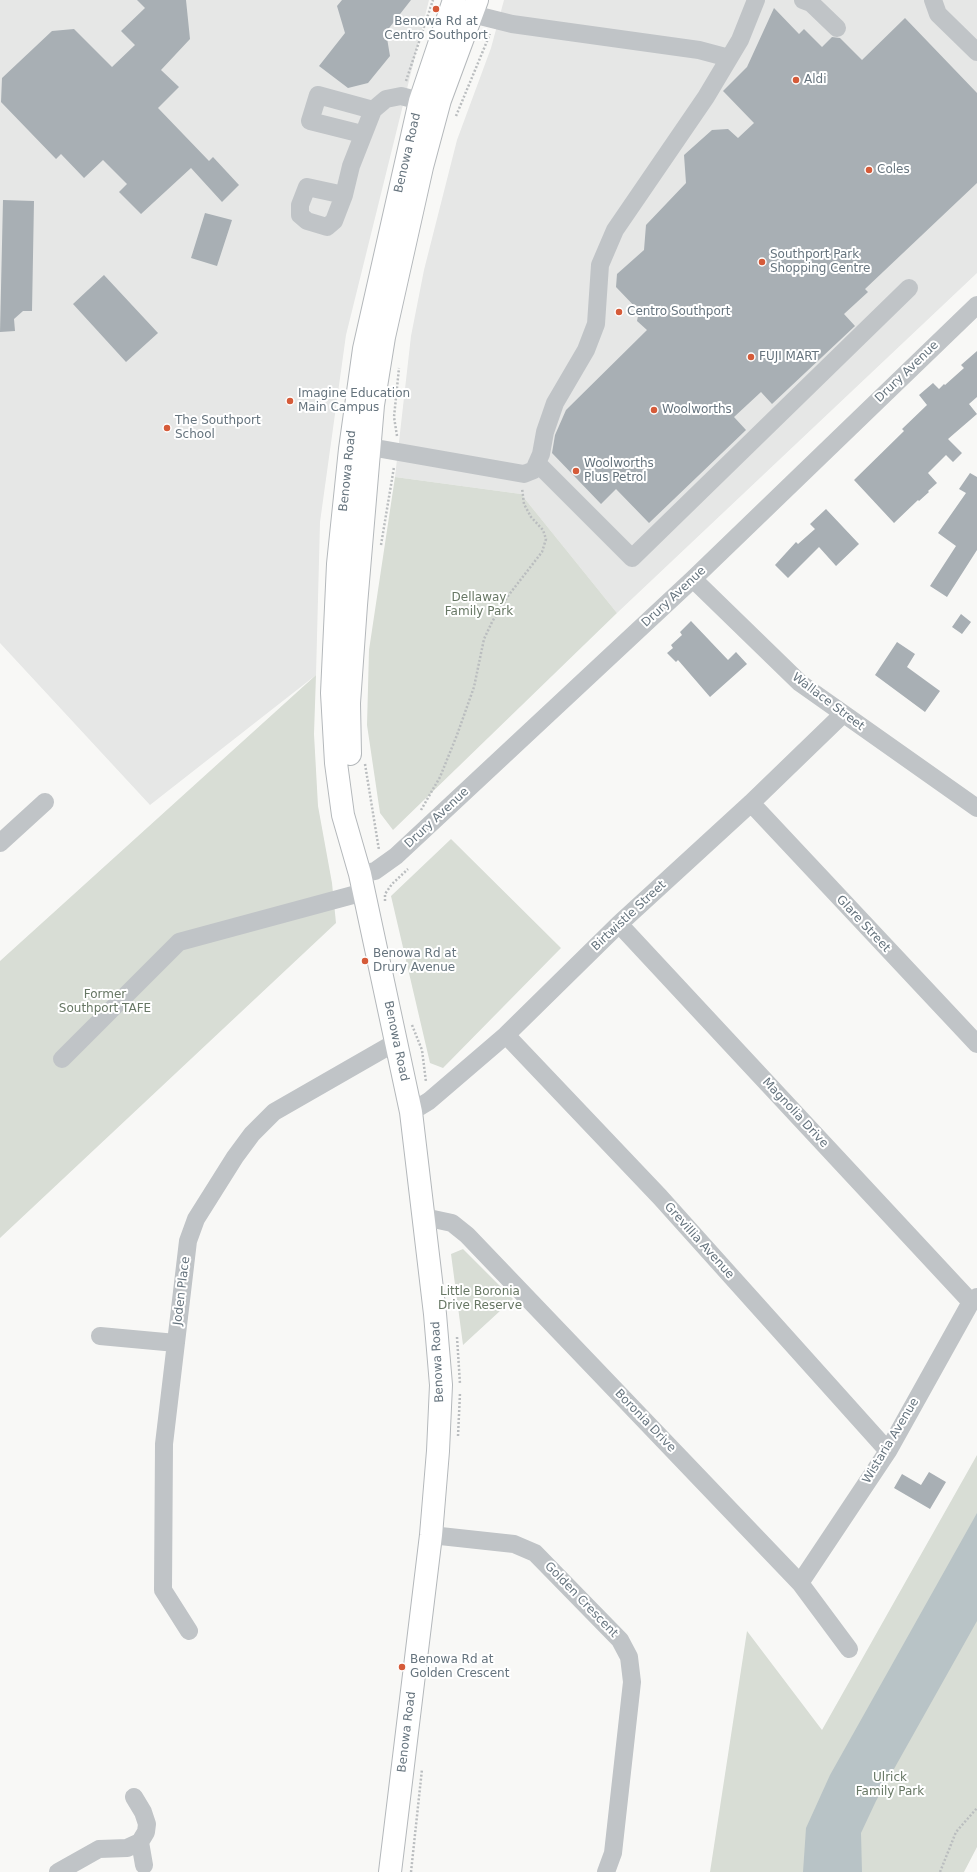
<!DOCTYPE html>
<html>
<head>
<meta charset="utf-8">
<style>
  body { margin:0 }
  canvas { display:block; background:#f8f8f6 }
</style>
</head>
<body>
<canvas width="977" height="1872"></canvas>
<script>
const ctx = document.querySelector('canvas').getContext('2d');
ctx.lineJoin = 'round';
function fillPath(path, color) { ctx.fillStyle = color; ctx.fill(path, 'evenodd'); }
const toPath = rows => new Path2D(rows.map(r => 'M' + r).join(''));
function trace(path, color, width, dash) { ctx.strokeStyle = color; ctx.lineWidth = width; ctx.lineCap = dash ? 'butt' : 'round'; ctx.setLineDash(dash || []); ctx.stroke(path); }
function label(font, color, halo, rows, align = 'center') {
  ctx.font = font + ' "DejaVu Sans",sans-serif'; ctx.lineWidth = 4; ctx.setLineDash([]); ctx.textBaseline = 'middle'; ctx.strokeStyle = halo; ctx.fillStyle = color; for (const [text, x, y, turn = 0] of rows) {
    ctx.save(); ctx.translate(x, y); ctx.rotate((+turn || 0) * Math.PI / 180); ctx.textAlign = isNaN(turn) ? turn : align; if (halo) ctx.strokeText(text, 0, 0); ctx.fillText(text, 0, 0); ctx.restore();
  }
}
const built = toPath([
  [0,0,429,0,346,335,320,522,316,675,150,805,0,643],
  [504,0,977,0,977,273,617,613,521,494,395,477,411,336,424,270,457,140,491,48]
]);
const green = toPath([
  [395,477,521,494,617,613,393,830,380,813,367,725,369,650],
  [316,675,314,734,318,806,332,883,336,923,0,1238,0,961],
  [451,839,561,948,443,1068,430,1063,391,896],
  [463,1249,513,1299,463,1345,451,1254],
  [977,1455,977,1847,964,1872,710,1872,747,1631,822,1730]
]);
const water = toPath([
  [977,1513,977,1621,876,1801,861,1833,862,1872,803,1872,806,1828,830,1775]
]);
const building = toPath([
  [137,0,186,0,190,39,161,70,179,87,158,108,209,161,213,157,239,185,222,202,191,168,141,214,119,192,127,184,103,160,84,178,61,154,56,159,1,102,2,78,52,31,74,29,112,67,135,45,121,31,145,8],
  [342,0,411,0,386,32,390,56,368,83,348,88,319,66,345,33,337,6],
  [774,8,799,34,804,29,822,47,832,37,840,38,862,60,905,18,977,93,977,183,865,289,868,292,844,314,855,326,772,404,761,392,734,417,746,430,649,523,616,489,601,504,552,453,555,435,566,410,647,330,637,321,639,311,616,287,617,274,644,250,646,225,686,183,684,155,712,130,728,129,738,138,754,123,723,91,747,67],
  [3,200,34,201,32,311,23,311,14,319,15,331,0,332],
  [205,213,232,220,217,266,191,258],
  [104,275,158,333,126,362,73,304],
  [977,351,977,397,969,404,977,414,948,439,962,453,953,462,946,455,928,473,937,483,928,491,929,492,919,501,918,500,894,523,854,480,904,431,902,429,927,405,919,395,933,383,939,389,944,384,945,385,964,368,961,365],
  [970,473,977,477,977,550,947,597,930,586,956,546,938,533,966,493,959,489],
  [826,509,859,544,836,566,819,547,788,578,775,565,796,542,798,544,815,529,810,524],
  [961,614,971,622,962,634,952,627],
  [691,621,728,660,736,652,747,664,710,697,678,660,676,662,667,653,673,648,671,645,682,635,680,632],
  [897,642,915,654,907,667,940,691,925,712,875,675],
  [929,1472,946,1482,930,1509,894,1488,902,1474,921,1485]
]);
const path = toPath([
  [406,81,433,0],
  [456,116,490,34],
  [397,436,394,417,399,368],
  [381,545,394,467],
  [365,764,379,850],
  [421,810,440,777,457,735,474,687,484,639,492,622,508,596,542,552,546,539,543,530,531,517,524,504,522,488],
  [385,901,385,894,392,884,408,869],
  [412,1025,422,1050,426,1082],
  [457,1337,460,1384],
  [458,1436,460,1393],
  [411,1872,422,1769],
  [940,1872,956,1832,977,1808]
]);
const minor = toPath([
  [803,0,811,3,837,28],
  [933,0,938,14,977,52],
  [472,14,512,24,699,50,729,58],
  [362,134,310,121,318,95,373,110],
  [344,195,307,187,300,205,300,215,307,221,327,227,334,221,344,195,351,166,373,110,386,99,401,96,420,101],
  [356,447,370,447,524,474,534,470,541,454,545,432,555,403,586,350,596,324,600,265,615,230,706,97,740,40,756,0],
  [537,463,632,558,909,288],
  [693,579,800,683,977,808],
  [751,803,977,1044],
  [0,843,45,802],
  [360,874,375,871,396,856,693,579,977,305],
  [619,924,971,1302],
  [506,1035,660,1197,888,1451],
  [62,1059,179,942,364,892],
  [411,1112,429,1101,506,1035,619,924,751,803,842,715],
  [424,1217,452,1223,467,1235,800,1583,849,1649],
  [100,1336,176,1343],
  [431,1535,514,1544,535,1553,620,1640,629,1657,632,1682,613,1853,606,1872],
  [800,1583,888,1451,971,1302,977,1297],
  [189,1631,163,1590,164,1444,188,1241,196,1219,235,1157,252,1134,274,1112,396,1042],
  [140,1842,144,1865],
  [58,1872,99,1849,127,1848,140,1842,146,1832,147,1824,143,1812,134,1797]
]);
const major = toPath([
  [350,754,349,703,356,605,373,405,384,337,422,167,440,100,477,0],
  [390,1872,431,1535,438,1451,441,1385,435,1314,411,1112,360,874,343,815,336,763,332,693,338,564,350,449,364,349,420,101,454,0]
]);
const markers = [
  [436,9,4,"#d55b39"],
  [796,80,4,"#d55b39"],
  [869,170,4,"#d55b39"],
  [762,262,4,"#d55b39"],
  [619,312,4,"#d55b39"],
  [751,357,4,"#d55b39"],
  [290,401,4,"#d55b39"],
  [654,410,4,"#d55b39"],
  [167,428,4,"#d55b39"],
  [576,471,4,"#d55b39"],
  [365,961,4,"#d55b39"],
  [402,1667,4,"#d55b39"]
];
const poiNames = [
  ["Benowa Rd at",436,22,"center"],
  ["Centro Southport",436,36,"center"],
  ["Aldi",804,80],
  ["Coles",877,170],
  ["Southport Park",770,255],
  ["Shopping Centre",770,269],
  ["Centro Southport",627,312],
  ["FUJI MART",759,357],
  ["Imagine Education",298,394],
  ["Main Campus",298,408],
  ["Woolworths",662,410],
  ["The Southport",175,421],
  ["School",175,435],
  ["Woolworths",584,464],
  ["Plus Petrol",584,478],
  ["Benowa Rd at",373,954],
  ["Drury Avenue",373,968],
  ["Benowa Rd at",410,1660],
  ["Golden Crescent",410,1674]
];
const streetNames = [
  ["Benowa Road",408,153,-77],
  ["Drury Avenue",907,372,-44],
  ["Benowa Road",348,471,-84],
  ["Drury Avenue",674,597,-43],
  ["Wallace Street",828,702,37],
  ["Drury Avenue",437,818,-43],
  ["Birtwistle Street",629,916,-43],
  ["Glare Street",863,924,47],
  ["Benowa Road",396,1041,78],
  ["Magnolia Drive",795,1113,47],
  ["Grevillia Avenue",699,1241,48],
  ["Joden Place",182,1291,-83],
  ["Benowa Road",438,1362,-93],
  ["Boronia Drive",645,1421,46],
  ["Wistaria Avenue",891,1441,-59],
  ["Golden Crescent",581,1600,46],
  ["Benowa Road",407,1732,-83]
];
const parkNames = [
  ["Dellaway",479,598],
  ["Family Park",479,612],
  ["Former",105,995],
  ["Southport TAFE",105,1009],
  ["Little Boronia",480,1292],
  ["Drive Reserve",480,1306],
  ["Ulrick",890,1778],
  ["Family Park",890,1792]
];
fillPath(built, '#e6e7e6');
fillPath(green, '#d8ddd5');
fillPath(water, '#b8c3c6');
fillPath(building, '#a8afb4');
trace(major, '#b4b8bb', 24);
trace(path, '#babdbf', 2.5, [2, 2]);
trace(minor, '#c0c4c7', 18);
trace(major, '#fff', 22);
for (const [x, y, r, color] of markers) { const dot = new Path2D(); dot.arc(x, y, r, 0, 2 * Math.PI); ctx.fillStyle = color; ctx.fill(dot); trace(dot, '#fff', 1.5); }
label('12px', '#66747e', '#fff', poiNames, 'left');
label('12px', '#66747e', '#fff', streetNames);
label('12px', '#677764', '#fff', parkNames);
</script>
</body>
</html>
